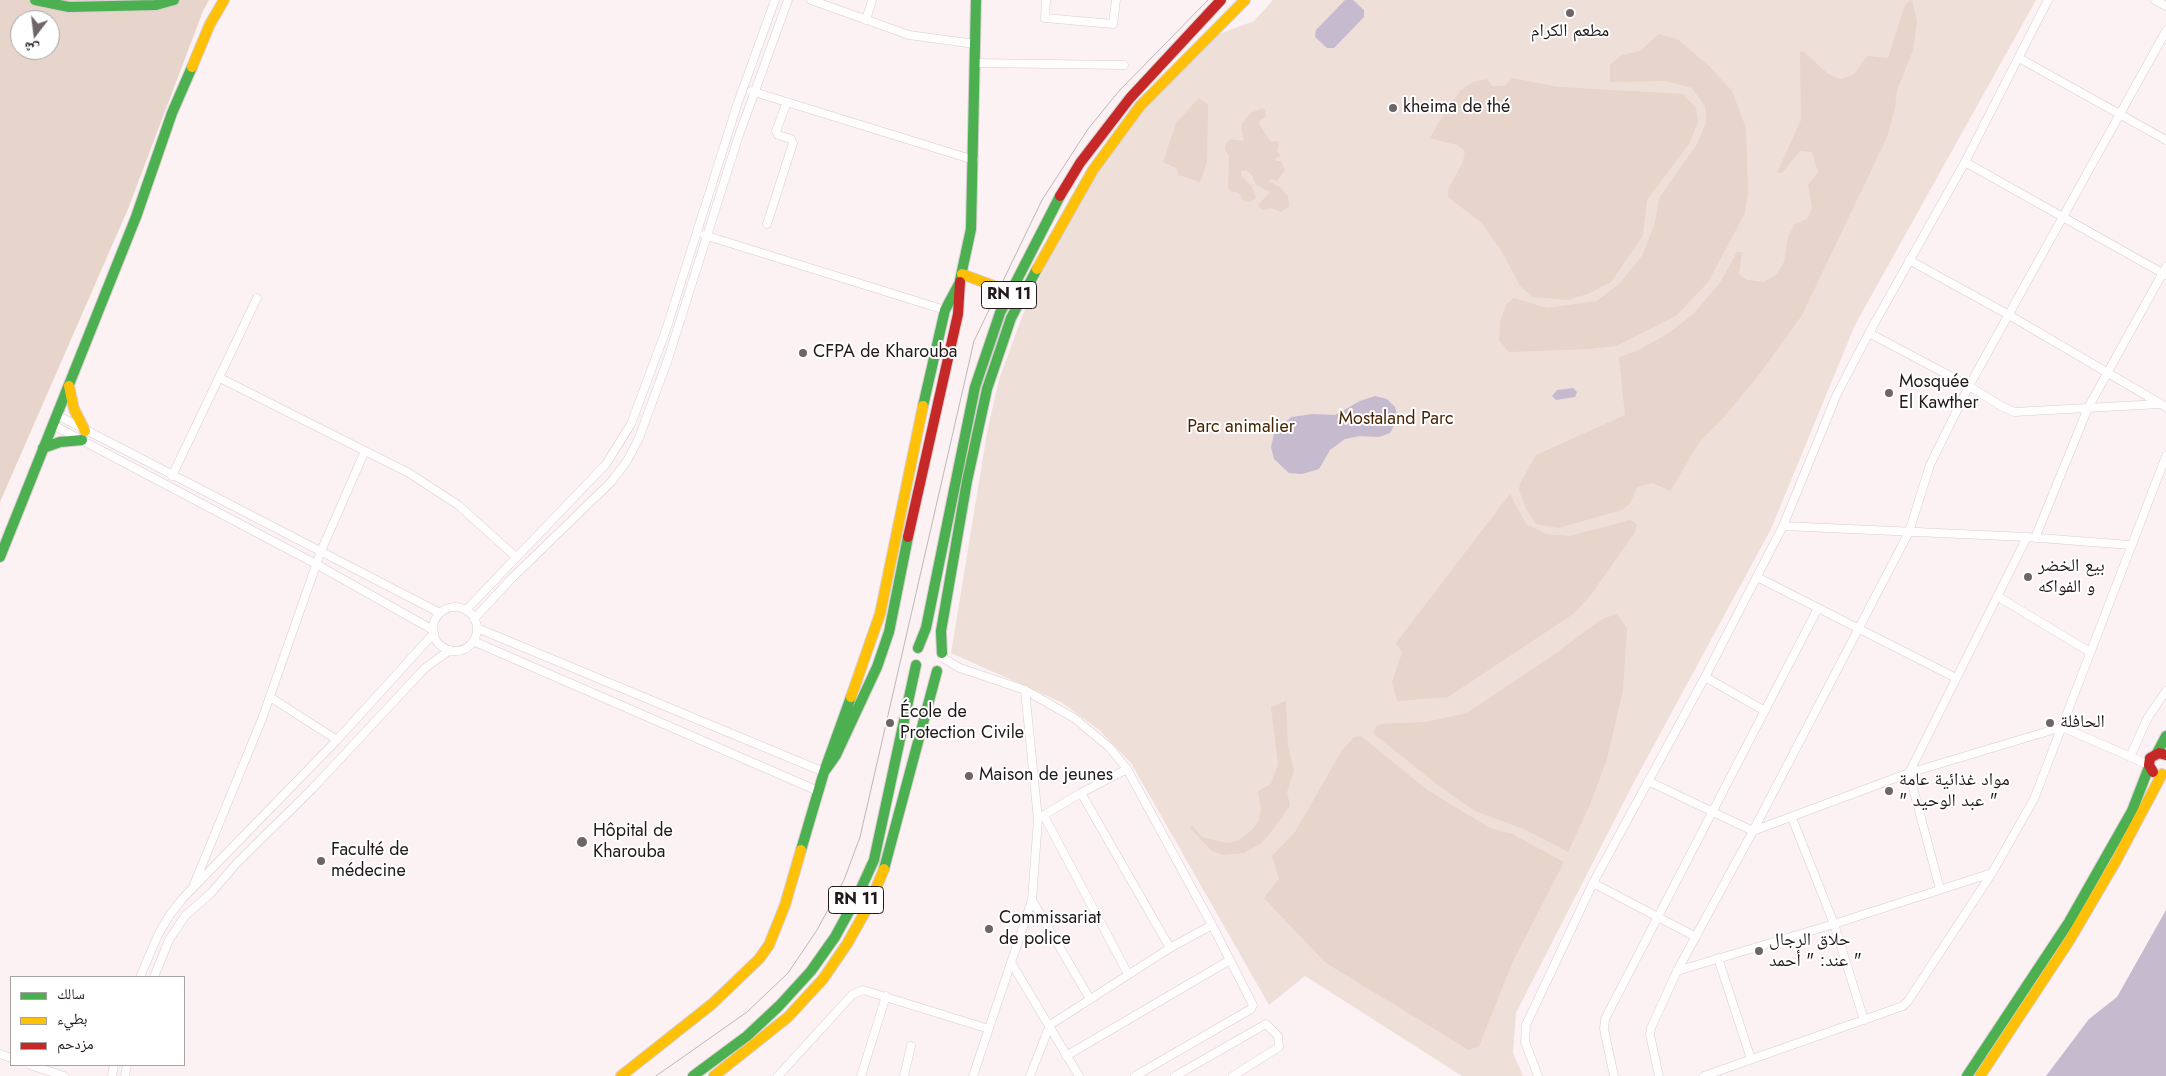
<!DOCTYPE html>
<html>
<head>
<meta charset="utf-8">
<style>
  body { margin:0 }
  #map { position:relative; width:2166px; height:1076px; overflow:hidden; background:#fcf2f4; font-family:Jost,"Noto Naskh Arabic",sans-serif }
  canvas { display:block }
  .legend { position:absolute; left:10px; top:976px; width:175px; height:90px; box-sizing:border-box; background:#fff; border:1px solid #a7a3a4; margin:0; padding:6px 9px; list-style:none; font-size:15px; color:#22191b }
  .legend li { display:flex; align-items:center; gap:10px; height:25px }
  .legend b { width:25px; border:1px solid #a7a3a4 }
  .north { position:absolute; left:10px; top:10px; width:50px; height:50px; box-sizing:border-box; background:#fff; border:1px solid #a7a3a4; border-radius:50%; rotate:195deg; font-size:14px; font-weight:700; line-height:20px; text-align:center; color:#22191b }
  .north::after { content:''; display:block; margin:auto; width:18px; height:22px; background:#6e6567; clip-path:polygon(50% 0,100% 100%,50% 72%,0 100%) }
</style>
</head>
<body>
<div id="map">
<canvas width="2166" height="1076"></canvas>
<ul class="legend">
<li><b style="height:6px;background:#4caf50"></b>سالك</li>
<li><b style="height:6px;background:#ffc107"></b>بطيء</li>
<li><b style="height:6px;background:#c62828"></b>مزدحم</li>
</ul>
<div class="north">ش</div>
</div>
<script>
const ctx = document.querySelector('canvas').getContext('2d');
ctx.lineJoin = 'round';
function fillPath(path, color) { ctx.fillStyle = color; ctx.fill(path, 'evenodd'); }
const toPath = rows => new Path2D(rows.map(r => 'M' + r).join(''));
function trace(path, color, width, dash) { ctx.strokeStyle = color; ctx.lineWidth = width; ctx.lineCap = dash ? 'butt' : 'round'; ctx.setLineDash(dash || []); ctx.stroke(path); }
function label(font, color, halo, rows, align = 'center') {
  ctx.font = font + ' Jost,"Noto Naskh Arabic",sans-serif'; ctx.lineWidth = 4; ctx.setLineDash([]); ctx.textBaseline = 'middle'; ctx.strokeStyle = halo; ctx.fillStyle = color; for (const [text, x, y, turn = 0] of rows) {
    ctx.save(); ctx.translate(x, y); ctx.rotate((+turn || 0) * Math.PI / 180); ctx.textAlign = isNaN(turn) ? turn : align; if (halo) ctx.strokeText(text, 0, 0); ctx.fillText(text, 0, 0); ctx.restore();
  }
}
const green = toPath([
  [1273,0,2036,0,1855,325,1771,529,1634,782,1516,1013,1513,1053,1523,1076,1462,1076,1305,976,1269,1005,1131,763,1099,730,1061,702,951,653,987,433,999,379,1027,304,1060,236,1106,159,1144,109,1219,34,1254,21]
]);
const forest = toPath([
  [0,0,209,0,203,11,128,209,0,502],
  [20,20,50,20,50,50,20,50],
  [1910,0,1912,0,1917,21,1913,50,1897,90,1895,108,1887,137,1802,315,1761,372,1724,417,1700,441,1670,491,1653,483,1637,487,1630,503,1622,510,1558,528,1536,524,1526,509,1519,490,1520,484,1536,455,1625,415,1619,357,1639,350,1669,333,1693,314,1720,283,1737,252,1742,252,1739,274,1747,280,1764,282,1777,274,1784,262,1788,237,1795,224,1807,219,1812,208,1808,185,1818,172,1812,152,1800,151,1782,173,1777,173,1801,120,1800,52,1803,51,1828,74,1841,79,1854,74,1867,56,1888,58,1905,5],
  [1659,34,1677,39,1707,64,1732,91,1746,128,1748,193,1745,213,1708,282,1677,315,1616,346,1588,349,1509,352,1499,340,1501,318,1507,304,1514,298,1547,308,1597,301,1620,283,1642,256,1655,223,1659,198,1696,146,1706,123,1705,106,1692,88,1666,81,1610,82,1610,65,1622,55,1640,51],
  [1512,78,1558,87,1683,94,1696,108,1698,122,1689,144,1647,200,1643,235,1611,282,1588,294,1567,300,1533,297,1520,286,1501,250,1482,223,1448,197,1448,190,1463,162,1465,151,1457,145,1430,138,1439,122,1460,91,1473,82,1487,79,1492,86,1504,86],
  [1199,98,1208,105,1207,162,1200,182,1179,175,1176,168,1163,162,1176,123],
  [1262,108,1265,110,1266,116,1258,122,1270,141,1279,142,1277,152,1281,156,1276,158,1276,161,1281,161,1285,170,1277,181,1271,179,1269,181,1281,188,1288,197,1289,206,1281,212,1272,208,1263,210,1260,208,1258,206,1261,202,1270,192,1256,185,1252,175,1246,170,1241,171,1241,175,1252,187,1256,198,1250,202,1243,200,1239,193,1231,191,1228,188,1229,156,1225,150,1226,144,1230,139,1244,141,1241,125,1251,113],
  [1510,494,1526,524,1546,534,1570,536,1630,520,1637,524,1635,532,1590,596,1573,614,1448,697,1397,701,1392,682,1402,653,1396,643],
  [1617,614,1627,628,1623,690,1607,759,1591,802,1568,852,1526,830,1475,811,1443,789,1373,733,1376,726,1382,724,1426,722,1467,713,1552,656,1602,619],
  [1286,701,1288,746,1294,771,1287,792,1290,806,1268,836,1260,844,1244,853,1223,855,1212,851,1190,828,1193,826,1202,837,1226,843,1238,841,1252,830,1259,820,1261,809,1258,791,1271,784,1278,764,1271,707],
  [1361,736,1427,790,1490,828,1512,834,1564,862,1513,961,1479,1046,1469,1050,1326,963,1264,898,1279,879,1272,856,1295,832,1341,752,1354,737]
]);
const water = toPath([
  [1345,0,1353,0,1364,10,1364,17,1334,48,1327,48,1315,37,1316,30],
  [1573,388,1577,392,1575,397,1556,400,1552,396,1557,390],
  [1375,396,1387,399,1395,407,1398,418,1390,433,1379,437,1360,436,1345,439,1330,450,1319,469,1302,474,1289,473,1274,459,1271,447,1274,434,1291,417,1313,414,1335,415,1360,401],
  [2166,910,2166,1076,2046,1076,2089,1019,2117,997]
]);
const street = toPath([
  [811,0,909,35,975,44],
  [1046,0,1045,18,1113,24,1116,0],
  [2155,0,2166,6],
  [866,20,872,0],
  [2019,58,2166,140],
  [975,63,1124,65],
  [751,91,974,160],
  [1965,162,2166,275],
  [767,224,793,143,791,139,778,135,776,131,787,102],
  [704,235,945,310],
  [1909,260,2009,315,2166,407],
  [1869,333,1969,386,2001,406,2014,412,2159,404],
  [220,378,409,473,458,505,516,557],
  [57,415,440,613],
  [53,425,316,564,433,630],
  [172,476,257,298],
  [1783,526,2027,537,2130,545],
  [2035,538,2088,408,2166,267],
  [1757,577,1956,678],
  [1997,596,2090,652],
  '433 629a22 22 0 1 1 44 0a22 22 0 1 1-44 0Z',
  [466,610,606,464,631,424,666,330,737,105,775,0],
  [474,619,510,580,611,482,627,461,639,438,668,359,738,138,788,0],
  [477,628,824,772],
  [473,641,818,791],
  [943,658,960,668,1025,690,1074,718,1109,747,1127,769,1212,925,1253,1005,1251,1009,1135,1076],
  [1705,677,1765,711],
  [270,697,337,740],
  [2130,757,2147,719,2166,691],
  [1648,781,1753,831,1909,773,2062,727,2149,765],
  [1081,793,1170,948],
  [1044,816,1128,974],
  [1039,818,1081,793,1127,769],
  [1792,818,1834,924,1864,1020],
  [1593,883,1696,937],
  [193,887,262,719,321,551,365,451],
  [1940,889,1909,773,2027,537],
  [1032,900,1090,999],
  [1718,958,1751,1059],
  [1012,964,1079,1076],
  [1677,971,1834,924,1992,873],
  [140,977,158,935,169,916,183,898,337,740,434,633],
  [154,977,169,940,185,916,211,893,236,864,313,788,425,668,450,650],
  [0,1054,11,1058],
  [1066,1056,1230,960],
  [30,1065,64,1076],
  [112,1076,114,1065],
  [125,1076,127,1065],
  [778,1076,852,995,863,990,989,1029],
  [861,1076,886,996],
  [904,1076,911,1046],
  [973,1076,1032,900,1038,819,1025,690],
  [1030,1076,1050,1025,1170,948,1212,925],
  [1175,1076,1266,1024,1278,1036,1279,1047,1233,1076],
  [1538,1076,1525,1042,1526,1025,1593,883,1705,677,1783,526,1837,394,1869,333,1965,162,2048,0],
  [1614,1076,1604,1029,1605,1019,1818,608],
  [1659,1076,1650,1035,1651,1028,1677,971,1753,831,1909,532,1930,465,1969,386,2166,31],
  [1704,1076,1903,1006,1908,1001,1992,873,2034,799,2166,456]
]);
const fast = toPath([
  [35,0,69,7,156,5,174,0],
  [960,280,971,229,976,0],
  [923,406,945,310,960,282],
  [43,448,60,442,82,440],
  [0,557,136,217,172,113,192,67],
  [918,648,926,628,975,387,1000,313,1060,196],
  [942,653,941,631,967,481,987,389,1011,318,1037,269],
  [851,697,824,772,836,755,877,667,889,632,908,537],
  [2157,753,2166,736],
  [801,850,824,772],
  [884,869,937,671],
  [693,1076,747,1036,779,1006,811,971,835,937,858,895,874,860,916,665],
  [1967,1076,2069,922,2132,811,2149,767]
]);
const slow = toPath([
  [192,67,210,24,224,0],
  [1037,269,1093,170,1140,106,1245,0],
  [962,274,1010,292],
  [69,386,74,409,85,431],
  [851,697,880,614,923,406],
  [621,1076,712,1004,759,959,769,945,785,905,801,850],
  [714,1076,788,1017,823,979,847,944,870,903,884,869],
  [1980,1076,2069,941,2116,861,2162,774]
]);
const jam = toPath([
  [1060,196,1080,163,1130,98,1221,0],
  [908,537,958,314,960,282],
  [2153,772,2149,765,2150,758,2159,753,2166,755]
]);
const tram = toPath([
  [656,1076,747,1012,788,973,817,930,844,880,860,837,974,341,1042,200,1088,129,1119,91,1208,0]
]);
const markers = [
  [1570,13,5,"#6e6567"],
  [1393,108,5,"#6e6567"],
  [803,353,5,"#6e6567"],
  [1889,393,5,"#6e6567"],
  [2028,577,5,"#6e6567"],
  [890,723,5,"#6e6567"],
  [2050,723,5,"#6e6567"],
  [969,776,5,"#6e6567"],
  [1889,791,5,"#6e6567"],
  [582,842,6,"#6e6567"],
  [321,861,5,"#6e6567"],
  [989,929,5,"#6e6567"],
  [1759,951,5,"#6e6567"]
];
const shields = [
  [1009,295,55],
  [856,900,55]
];
const shieldNames = [
  ["RN 11",1009,295],
  ["RN 11",856,900]
];
const poiNames = [
  ["مطعم الكرام",1570,32,"center"],
  ["kheima de thé",1403,108],
  ["CFPA de Kharouba",813,353],
  ["Mosquée",1899,383],
  ["El Kawther",1899,404],
  ["بيع الخضر",2038,567],
  ["و الفواكه",2038,588],
  ["École de",900,713],
  ["Protection Civile",900,734],
  ["الحافلة",2060,723],
  ["Maison de jeunes",979,776],
  ["مواد غذائية عامة",1899,781],
  ["\" عبد الوحيد \"",1899,802],
  ["Hôpital de",593,832],
  ["Kharouba",593,853],
  ["Faculté de",331,851],
  ["médecine",331,872],
  ["Commissariat",999,919],
  ["de police",999,940],
  ["حلاق الرجال",1769,941],
  ["عند: \" أحمد \"",1769,962]
];
const parkNames = [
  ["Mostaland Parc",1396,420],
  ["Parc animalier",1241,428]
];
fillPath(green, '#eedfd9');
fillPath(forest, '#e7d4cb');
fillPath(water, '#c6bace');
trace(street, '#d7ced0', 9);
trace(fast, '#d7ced0', 12);
trace(slow, '#d7ced0', 12);
trace(jam, '#d7ced0', 12);
trace(street, '#fffdfd', 8);
trace(fast, '#4caf50', 10);
trace(slow, '#ffc107', 10);
trace(jam, '#c62828', 10);
trace(tram, '#bbb8b9', 1);
for (const [x, y, r, color] of markers) { const dot = new Path2D(); dot.arc(x, y, r, 0, 2 * Math.PI); ctx.fillStyle = color; ctx.fill(dot); trace(dot, '#fff', 2); }
for (const [x, y, w] of shields) { const box = new Path2D(); box.roundRect(x - w / 2, y - 13.5, w, 27, 4); ctx.fillStyle = '#fff'; ctx.fill(box); trace(box, '#22191b', 1); }
label('bold 16px', '#22191b', null, shieldNames);
label('18px', '#22191b', '#fff', poiNames, 'left');
label('18px', '#482402', '#fff', parkNames);
</script>
</body>
</html>
